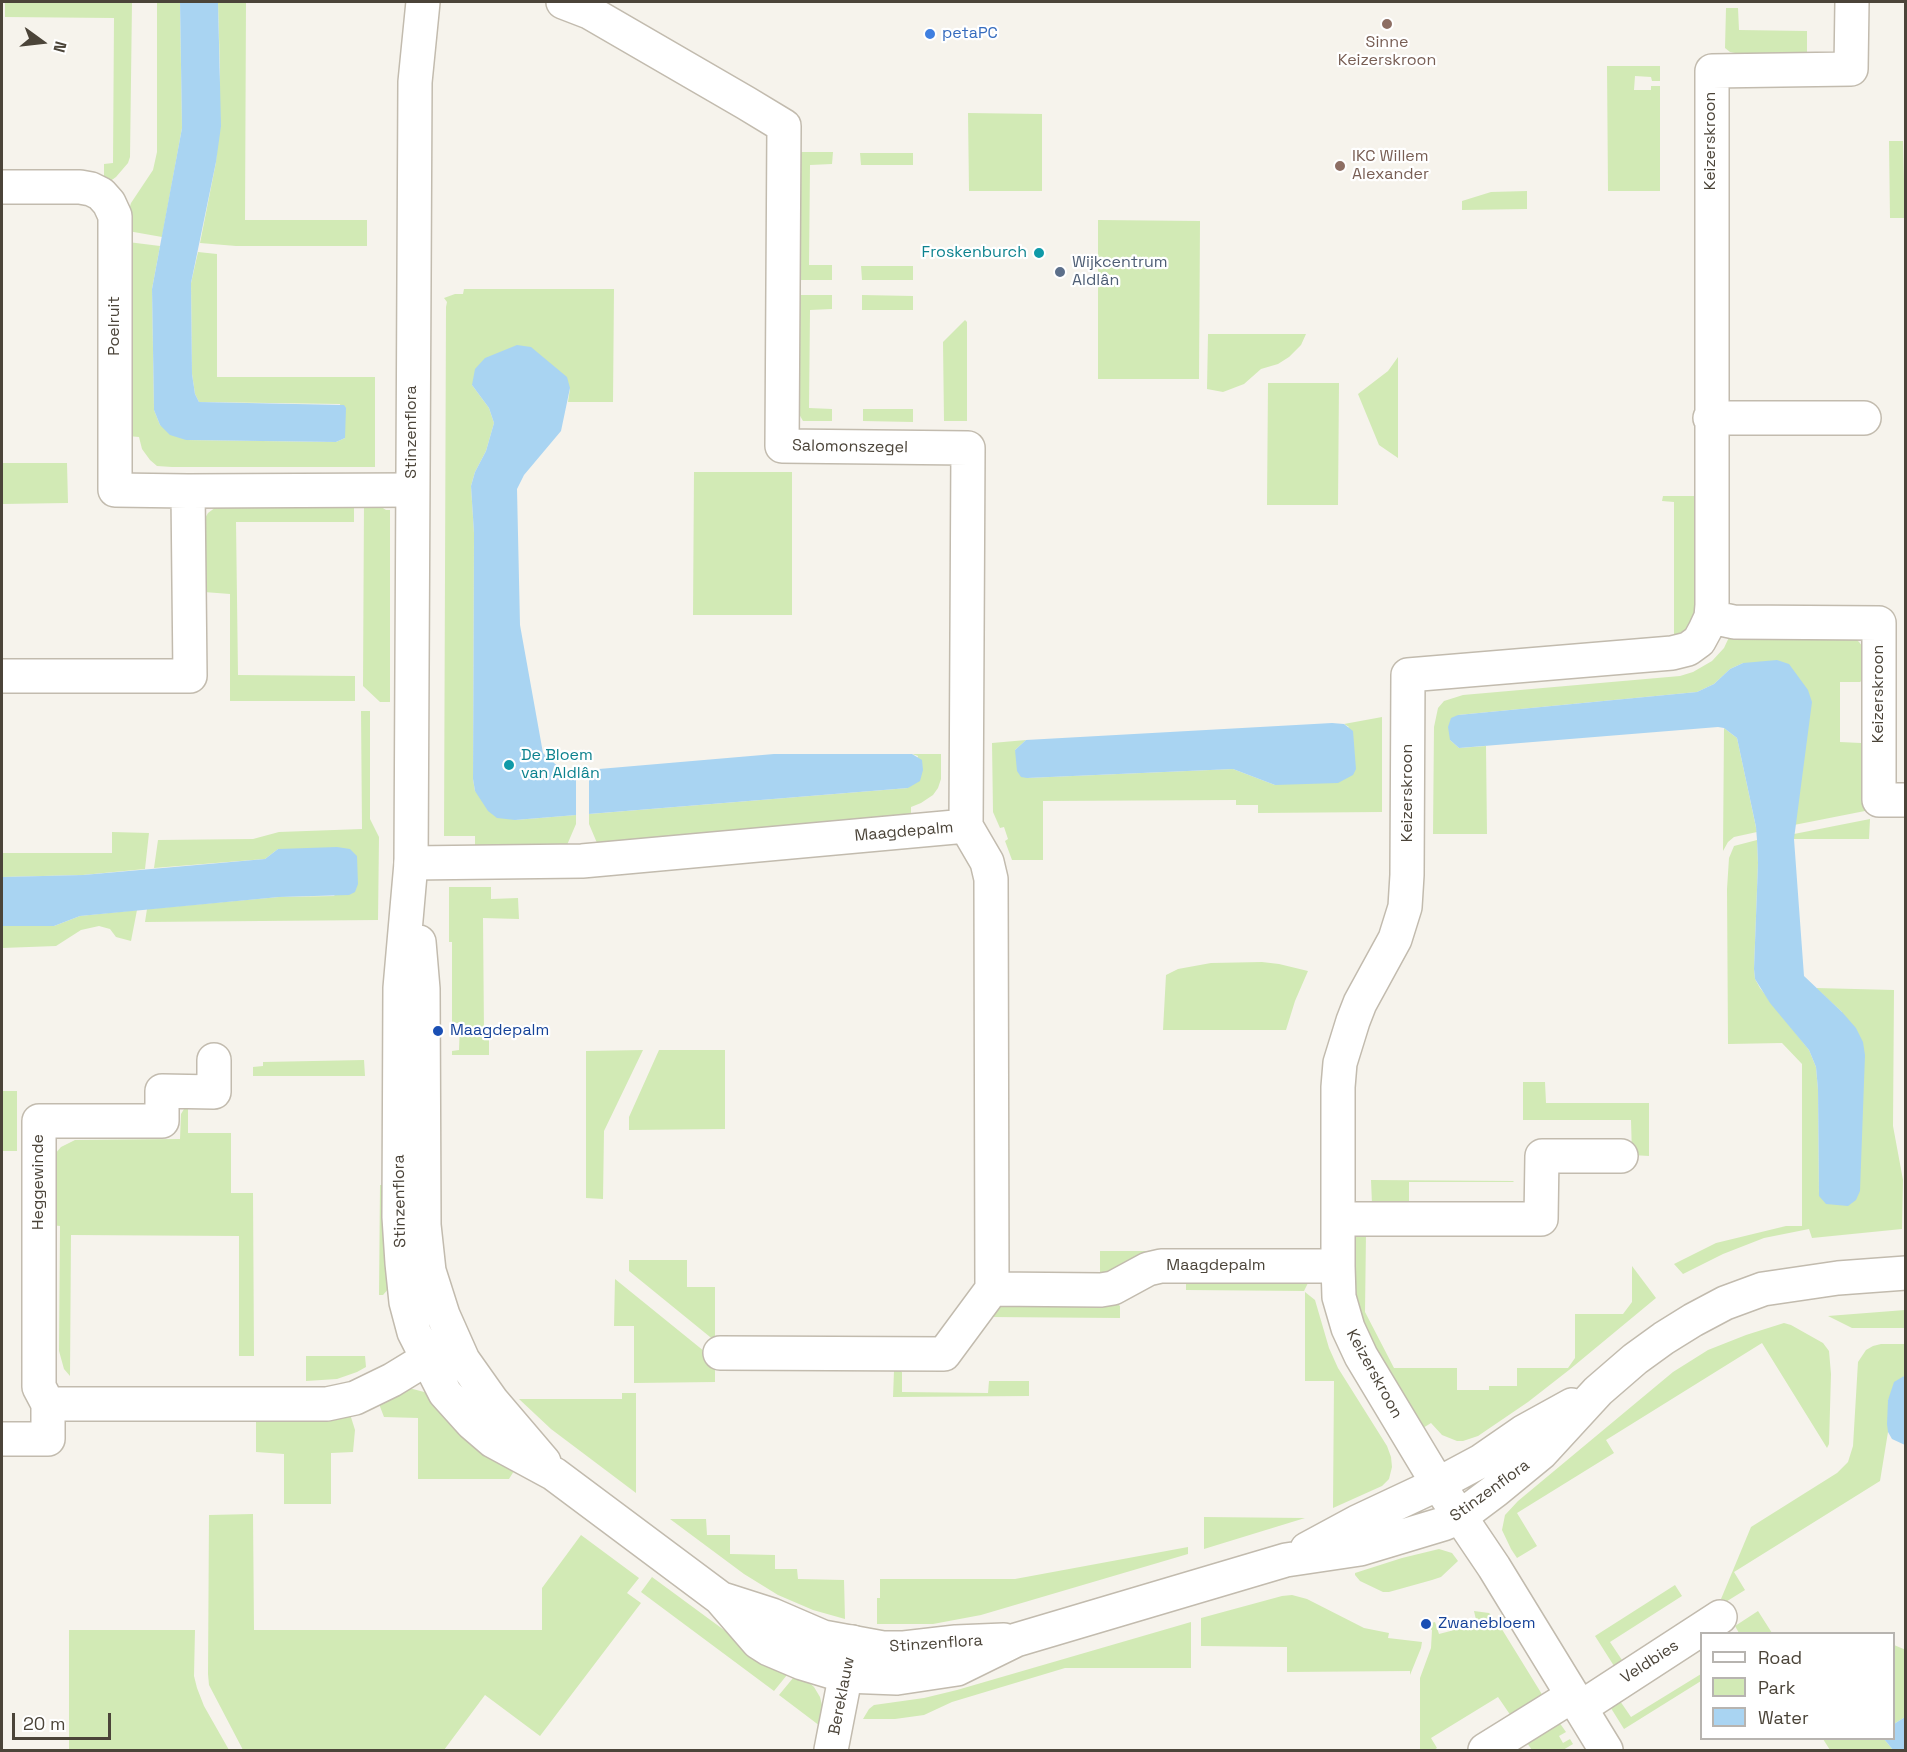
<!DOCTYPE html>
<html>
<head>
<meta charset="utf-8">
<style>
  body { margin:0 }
  #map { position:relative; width:1907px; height:1752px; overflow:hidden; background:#f6f3ec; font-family:"Space Grotesk",sans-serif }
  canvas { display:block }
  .frame { position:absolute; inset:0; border:3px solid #4b4439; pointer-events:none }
  .legend { position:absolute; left:1700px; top:1632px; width:195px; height:108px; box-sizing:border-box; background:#fff; border:2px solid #b7b4b0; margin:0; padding:8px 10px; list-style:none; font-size:18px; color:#4b4439 }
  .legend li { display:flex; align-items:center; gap:12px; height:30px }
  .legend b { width:30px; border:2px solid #b7b4b0 }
  .north { position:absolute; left:12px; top:12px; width:60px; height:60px; -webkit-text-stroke:4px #fff; paint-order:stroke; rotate:105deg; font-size:16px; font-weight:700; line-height:24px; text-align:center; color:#4b4439 }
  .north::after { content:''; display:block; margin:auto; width:21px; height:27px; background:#4b4439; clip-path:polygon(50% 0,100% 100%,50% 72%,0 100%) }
  .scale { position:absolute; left:12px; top:1713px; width:99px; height:27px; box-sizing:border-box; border:3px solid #4b4439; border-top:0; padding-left:8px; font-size:18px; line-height:21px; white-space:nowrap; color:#4b4439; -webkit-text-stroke:4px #fff; paint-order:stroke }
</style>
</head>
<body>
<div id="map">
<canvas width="1907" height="1752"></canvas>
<div class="frame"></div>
<ul class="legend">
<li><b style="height:8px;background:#fff"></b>Road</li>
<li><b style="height:16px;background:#d2eab5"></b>Park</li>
<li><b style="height:16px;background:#a9d4f2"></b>Water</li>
</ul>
<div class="north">N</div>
<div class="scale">20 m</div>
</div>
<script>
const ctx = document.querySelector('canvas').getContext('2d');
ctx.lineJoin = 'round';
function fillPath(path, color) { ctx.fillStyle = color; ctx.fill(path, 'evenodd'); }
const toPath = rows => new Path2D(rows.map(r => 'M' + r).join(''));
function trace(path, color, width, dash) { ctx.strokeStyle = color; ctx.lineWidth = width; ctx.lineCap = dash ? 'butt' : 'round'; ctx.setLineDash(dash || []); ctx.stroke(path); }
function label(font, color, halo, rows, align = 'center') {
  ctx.font = font + ' "Space Grotesk",sans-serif'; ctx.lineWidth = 4.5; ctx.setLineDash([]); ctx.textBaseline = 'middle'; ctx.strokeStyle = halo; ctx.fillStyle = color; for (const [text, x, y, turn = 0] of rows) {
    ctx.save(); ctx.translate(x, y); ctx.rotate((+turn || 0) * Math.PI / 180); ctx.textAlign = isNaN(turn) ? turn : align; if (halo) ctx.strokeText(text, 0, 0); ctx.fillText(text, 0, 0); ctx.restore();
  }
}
const green = toPath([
  [5,2,132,2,130,157,128,163,116,177,109,182,104,179,104,164,113,163,114,18,5,17],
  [157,2,180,2,182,128,162,237,128,231,128,213,131,203,153,170,157,152],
  [218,2,246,2,245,220,367,220,367,246,236,246,200,243,216,162,220,71],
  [1726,8,1738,8,1739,30,1807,31,1807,55,1740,54,1730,52,1725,48],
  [1607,66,1660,66,1660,81,1652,81,1651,77,1635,76,1634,90,1651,90,1651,86,1660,86,1660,191,1608,191],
  [968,113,1042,114,1042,191,969,191],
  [1889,141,1903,141,1905,218,1890,218],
  [801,152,833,152,832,164,810,165,809,265,832,265,832,280,798,280,799,155],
  [860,153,913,153,913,165,861,165],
  [1527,191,1527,209,1462,210,1462,201,1491,192],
  [1098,220,1200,221,1199,379,1098,379],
  [128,242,160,246,152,289,154,410,160,425,187,440,336,442,345,438,340,404,199,402,195,394,192,374,191,283,198,252,217,254,217,377,375,377,375,467,172,467,157,466,150,460,142,449,139,437,128,436],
  [861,266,913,266,913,280,862,280],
  [464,289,614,289,613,402,568,402,570,388,472,385,489,408,494,423,486,451,475,472,471,486,474,533,473,779,475,791,515,820,576,815,576,824,567,845,475,847,475,836,444,836,446,307,447,302,444,298,455,294,463,294],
  [798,295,832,295,832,309,810,310,809,408,832,409,832,421,803,421,799,414],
  [862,295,913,296,913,310,862,310],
  [965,320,967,322,967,421,944,421,943,342],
  [1208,334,1306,334,1301,345,1289,357,1278,364,1261,369,1244,384,1223,392,1207,389],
  [1398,357,1398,458,1379,445,1358,394,1388,371],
  [1268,383,1339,383,1338,505,1267,505],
  [863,409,913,409,913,422,863,421],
  [2,463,67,463,68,503,2,504],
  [694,472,792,472,792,615,693,615],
  [1663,496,1696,496,1697,608,1694,616,1687,629,1674,636,1674,502,1662,501],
  [364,502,373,502,386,510,390,510,390,702,380,702,363,686],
  [354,503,354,522,236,522,238,675,355,676,355,701,230,701,230,594,204,592,204,520,208,513,216,507],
  [1731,633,1855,638,1859,642,1863,647,1865,678,1860,682,1840,682,1840,742,1861,743,1865,745,1870,810,1794,825,1743,663,1730,669,1714,684,1697,692,1458,715,1450,740,1459,748,1486,746,1487,834,1433,834,1434,727,1438,708,1444,701,1463,695,1680,676,1693,672,1712,661,1724,648],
  [361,711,370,711,370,819,379,837,378,920,145,922,147,909,279,897,335,896,278,849,265,859,154,868,158,840,253,839,279,832,362,829],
  [1382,717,1382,812,1258,813,1258,805,1236,805,1236,800,1043,801,1043,860,1012,860,1005,841,1008,839,1004,827,1000,828,993,812,992,743,1026,740,1015,750,1027,778,1233,769,1275,785,1349,727,1344,724],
  [1724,728,1737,738,1757,832,1734,837,1728,842,1723,851],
  [912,754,941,754,941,779,938,788,933,795,921,803,911,807,911,817,597,843,589,824,589,814,908,788,918,756],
  [1870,819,1869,839,1794,839,1794,834],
  [112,832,149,833,145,869,83,875,2,877,2,853,112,853],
  [1757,840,1758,863,1754,969,1755,979,1760,988,1809,1050,1816,1067,1818,1090,1819,1196,1842,1012,1816,988,1894,990,1893,1126,1903,1180,1902,1229,1812,1238,1809,1229,1764,1238,1723,1254,1683,1274,1674,1264,1716,1243,1786,1226,1802,1226,1802,1064,1782,1043,1728,1044,1727,889,1729,858,1734,846],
  [449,887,491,887,491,899,518,898,519,919,483,918,484,1033,489,1034,489,1055,452,1055,452,1051,459,1050,460,1023,452,1023,452,942,449,942],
  [137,910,131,941,116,937,110,929,99,926,81,930,56,946,2,948,2,926,54,926,80,916],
  [1262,962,1279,964,1308,971,1295,1001,1286,1030,1163,1030,1166,975,1178,969,1211,963],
  [643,1050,604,1131,603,1199,586,1198,586,1051],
  [659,1050,725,1050,725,1129,629,1130,629,1117],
  [364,1060,365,1076,253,1076,253,1067,263,1066,263,1062],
  [1523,1082,1545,1082,1546,1103,1649,1103,1649,1156,1632,1155,1631,1120,1523,1120],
  [2,1091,17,1091,17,1151,2,1151],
  [184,1109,188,1109,188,1133,231,1133,231,1193,253,1193,254,1356,239,1356,239,1236,71,1235,70,1376,64,1369,59,1351,60,1226,51,1225,54,1155,61,1147,75,1140,180,1139,181,1114],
  [1371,1180,1513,1181,1514,1182,1409,1182,1409,1203,1372,1204],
  [380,1185,389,1185,390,1287,383,1295,379,1295],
  [1354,1233,1366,1233,1365,1312,1394,1368,1457,1368,1457,1390,1489,1390,1489,1386,1517,1386,1517,1368,1568,1368,1575,1358,1575,1314,1623,1314,1632,1302,1632,1266,1656,1298,1569,1370,1528,1402,1478,1436,1463,1441,1457,1441,1442,1435,1431,1423,1423,1428,1368,1338,1357,1308,1354,1286],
  [1100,1251,1153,1251,1111,1273,1100,1274],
  [629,1260,687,1260,687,1287,715,1287,715,1341,629,1271],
  [615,1279,715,1360,715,1382,634,1383,634,1326,614,1326],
  [1186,1281,1300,1281,1308,1283,1304,1291,1186,1290],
  [1305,1292,1315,1300,1329,1348,1338,1368,1387,1446,1391,1457,1392,1467,1389,1479,1382,1486,1333,1508,1334,1381,1305,1381],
  [1117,1303,1120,1306,1120,1318,990,1317,994,1305],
  [1905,1310,1905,1328,1852,1328,1828,1316],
  [1784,1323,1791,1325,1823,1343,1829,1351,1831,1374,1829,1444,1827,1448,1762,1343,1606,1440,1614,1453,1517,1513,1537,1546,1517,1558,1511,1549,1502,1530,1505,1515,1518,1501,1673,1372,1708,1350,1746,1335],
  [1881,1344,1905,1344,1905,1376,1904,1376,1888,1400,1888,1432,1880,1481,1734,1572,1745,1590,1724,1603,1722,1602,1721,1599,1751,1527,1837,1473,1848,1462,1853,1446,1858,1362,1866,1350,1873,1346],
  [306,1356,365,1356,366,1367,357,1372,337,1379,306,1381],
  [899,1370,902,1372,902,1392,988,1393,989,1381,1029,1381,1029,1396,893,1397,894,1371],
  [409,1388,428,1393,514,1471,509,1479,418,1479,418,1418,384,1417,379,1404],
  [622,1393,636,1393,636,1493,551,1429,519,1399,622,1399],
  [350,1414,355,1430,353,1452,331,1453,331,1504,284,1504,284,1454,256,1452,256,1419],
  [253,1514,254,1630,542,1630,542,1588,581,1535,639,1578,627,1593,641,1603,540,1736,485,1695,444,1750,243,1750,209,1685,208,1674,209,1515],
  [1204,1517,1305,1518,1204,1549],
  [670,1519,706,1519,707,1535,730,1535,730,1554,775,1555,775,1569,797,1569,798,1579,844,1580,845,1619,813,1610,778,1595,744,1574],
  [1188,1547,1188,1554,981,1615,933,1624,877,1624,877,1598,880,1598,880,1579,1015,1579],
  [1439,1549,1452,1553,1458,1561,1441,1577,1432,1580,1389,1592,1383,1592,1360,1581,1355,1575,1355,1573,1402,1558],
  [652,1577,758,1655,791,1670,774,1691,641,1592],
  [1675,1585,1682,1596,1610,1642,1622,1660,1614,1666,1595,1636],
  [1292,1595,1307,1599,1364,1628,1389,1633,1388,1638,1422,1642,1421,1648,1410,1675,1410,1671,1287,1672,1287,1647,1201,1646,1201,1618,1282,1596],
  [1474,1611,1489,1613,1492,1616,1503,1631,1543,1696,1511,1716,1498,1697,1431,1738,1437,1748,1434,1750,1420,1750,1420,1678,1431,1648,1432,1630,1425,1625,1435,1622,1439,1634,1477,1624],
  [1758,1611,1772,1633,1739,1633,1735,1626],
  [1191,1622,1191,1668,1065,1668,952,1702,924,1715,895,1719,863,1719,869,1709,874,1705,924,1698,957,1690],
  [69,1630,195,1630,194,1676,197,1688,204,1706,229,1750,69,1750],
  [1894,1645,1906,1650,1905,1717,1894,1724],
  [798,1672,814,1687,820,1697,822,1705,820,1726,779,1695],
  [1701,1674,1701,1681,1624,1729,1609,1705,1620,1701,1631,1717],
  [1559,1722,1566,1732,1559,1736,1563,1743,1570,1739,1573,1744,1563,1750,1532,1750,1527,1743],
  [1823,1739,1884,1739,1893,1750,1830,1750]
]);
const water = toPath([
  [180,2,218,2,221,126,216,162,191,283,192,374,195,394,199,402,344,405,346,408,345,438,336,442,186,440,170,435,160,425,154,410,152,289,182,128],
  [517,345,531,347,567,377,570,388,561,431,524,475,517,489,520,625,543,753,564,772,774,754,912,754,922,760,923,770,920,781,908,788,515,820,497,818,488,811,475,791,473,779,474,533,471,486,475,472,486,451,494,423,489,408,472,385,475,369,485,358],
  [1777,660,1789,664,1808,690,1812,702,1794,839,1804,976,1842,1012,1856,1028,1863,1042,1865,1055,1860,1191,1856,1200,1848,1206,1826,1204,1819,1196,1818,1090,1816,1067,1809,1050,1770,1003,1755,979,1754,969,1758,863,1757,840,1756,827,1737,738,1724,728,1718,727,1459,748,1450,740,1448,727,1451,718,1458,715,1697,692,1714,684,1730,669,1743,663],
  [1332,723,1344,724,1353,731,1356,769,1353,775,1338,783,1275,785,1233,769,1027,778,1021,777,1017,771,1015,750,1026,740],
  [337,847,350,849,357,856,358,884,355,892,349,895,279,897,80,916,54,926,2,926,2,877,83,875,265,859,278,849],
  [1904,1376,1906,1376,1905,1445,1892,1439,1888,1432,1887,1424,1888,1400,1894,1382],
  [1905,1717,1905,1750,1893,1750,1884,1739,1894,1738,1894,1724]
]);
const pier = toPath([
  [589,767,589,817,576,818,576,768]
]);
const minor = toPath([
  [563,2,589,12,746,103,784,126,782,446,968,448,966,826],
  [2,187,80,187,91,189,101,194,109,203,115,216,115,490,188,491,412,490],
  [1710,418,1864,418],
  [1711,617,1734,622,1879,623,1879,800,1906,800],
  [2,676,190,676,188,491],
  [411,863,582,861,966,826,987,862,991,879,992,1289,1101,1290,1113,1288,1148,1269,1161,1266,1338,1266],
  [1338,1219,1541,1219,1542,1156,1621,1156],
  [720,1353,944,1354,992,1289],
  [48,1404,327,1404,355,1398,392,1380,451,1344],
  [2,1439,48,1439,48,1404,39,1387,39,1121,162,1121,162,1091,214,1092,214,1060],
  [1580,1708,1720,1617],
  [831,1750,852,1642],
  [1485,1750,1572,1696],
  [1606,1750,1494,1567,1438,1484,1361,1356,1348,1328,1339,1297,1338,1266,1338,1087,1340,1063,1353,1021,1360,1003,1395,939,1405,907,1407,875,1408,675,1672,653,1688,649,1699,641,1705,630,1711,617,1712,605,1712,71,1851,69,1852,2]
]);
const tertiary = toPath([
  [423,2,415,82,411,863,400,988,399,1217,402,1263,406,1302,414,1332,445,1393,472,1423,493,1441,554,1474,720,1598,758,1642,769,1649,802,1663,845,1676,897,1678,957,1669,1016,1640,1286,1560,1360,1549,1443,1524,1460,1517,1496,1490,1541,1453,1598,1391,1635,1359,1664,1338,1693,1320,1725,1303,1763,1289,1838,1278,1906,1273],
  [419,942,423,989,424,1225,429,1271,443,1315,463,1360,492,1401,544,1462],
  [1307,1549,1357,1522,1438,1484,1481,1461,1523,1432,1572,1405],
  [722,1599,772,1615,823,1637,883,1648,904,1648,956,1642,1004,1640]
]);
const markers = [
  [1387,24,6,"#8d6e63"],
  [930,34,6,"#3f7fe0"],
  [1340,166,6,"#8d6e63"],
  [1039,253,6,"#0f9aa8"],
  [1060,272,6,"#5c6f8a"],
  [509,765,6,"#0f9aa8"],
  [438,1031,6,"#1a4fb4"],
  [1426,1624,6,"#1a4fb4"]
];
const shopNames = [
  ["petaPC",942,34]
];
const educationNames = [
  ["Sinne",1387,43],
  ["Keizerskroon",1387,61],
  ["IKC Willem",1352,157,"left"],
  ["Alexander",1352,175,"left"]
];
const streetNames = [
  ["Keizerskroon",1711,141,-90],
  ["Poelruit",115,326,-90],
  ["Stinzenflora",412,432,-90],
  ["Salomonszegel",850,447,1],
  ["Keizerskroon",1879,694,-90],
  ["Keizerskroon",1408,793,-90],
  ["Maagdepalm",904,832,-5],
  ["Heggewinde",39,1182,-90],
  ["Stinzenflora",400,1201,-91],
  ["Maagdepalm",1216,1266],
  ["Keizerskroon",1374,1374,61],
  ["Stinzenflora",1490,1491,-36],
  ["Stinzenflora",936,1644,-4],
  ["Veldbies",1650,1662,-33],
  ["Bereklauw",842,1696,-79]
];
const cultureNames = [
  ["Froskenburch",1027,253],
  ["De Bloem",521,756,"left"],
  ["van Aldlân",521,774,"left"]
];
const serviceNames = [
  ["Wijkcentrum",1072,263],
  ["Aldlân",1072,281]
];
const transitNames = [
  ["Maagdepalm",450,1031],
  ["Zwanebloem",1438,1624]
];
fillPath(green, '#d2eab5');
fillPath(water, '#a9d4f2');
fillPath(pier, '#f6f3ec');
trace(minor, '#c2bbae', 36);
trace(tertiary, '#c2bbae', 36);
trace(minor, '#fff', 33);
trace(tertiary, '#fff', 33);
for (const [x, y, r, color] of markers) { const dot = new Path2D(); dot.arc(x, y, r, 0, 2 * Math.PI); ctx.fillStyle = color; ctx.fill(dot); trace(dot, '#fff', 2); }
label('16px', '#366cbe', '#fff', shopNames, 'left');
label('16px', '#785e54', '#fff', educationNames);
label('16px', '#4b4439', '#fff', streetNames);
label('16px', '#0d838f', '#fff', cultureNames, 'right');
label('16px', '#4e5e75', '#fff', serviceNames, 'left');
label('16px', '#164399', '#fff', transitNames, 'left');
</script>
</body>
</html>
